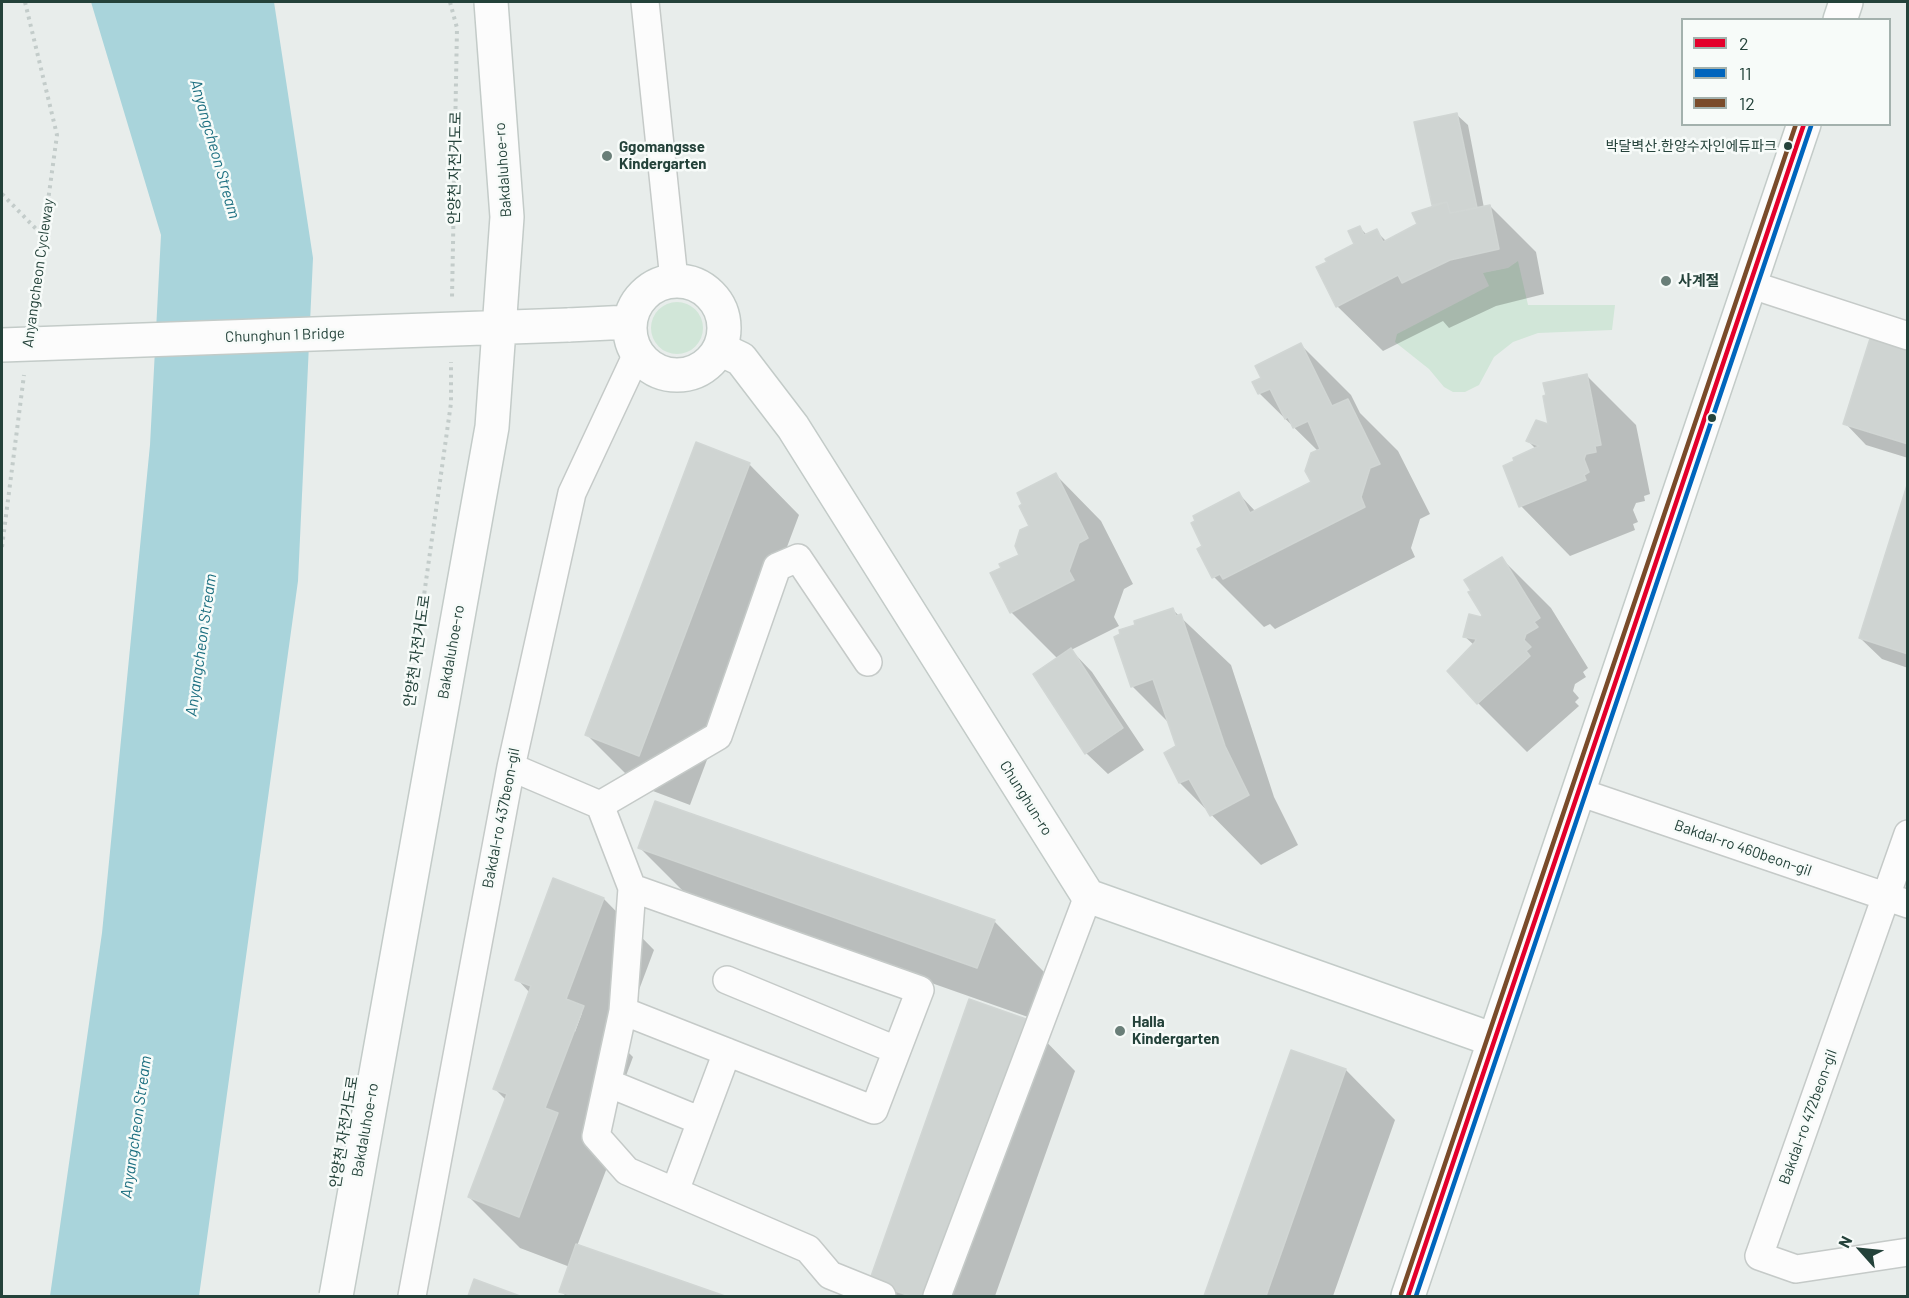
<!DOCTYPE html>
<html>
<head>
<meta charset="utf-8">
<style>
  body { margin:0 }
  #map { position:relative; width:1909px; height:1298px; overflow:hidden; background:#e8edeb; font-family:Barlow,sans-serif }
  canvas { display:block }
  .frame { position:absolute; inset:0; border:3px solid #24423a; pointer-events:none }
  .legend { position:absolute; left:1681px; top:18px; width:210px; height:108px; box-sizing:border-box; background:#f7fbf9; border:2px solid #a3b1ad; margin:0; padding:8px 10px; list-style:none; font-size:18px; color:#24423a }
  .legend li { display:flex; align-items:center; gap:12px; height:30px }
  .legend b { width:30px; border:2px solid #a3b1ad }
  .north { position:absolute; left:1831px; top:1220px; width:60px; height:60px; -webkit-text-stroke:4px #f7fbf9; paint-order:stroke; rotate:297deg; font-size:16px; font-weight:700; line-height:24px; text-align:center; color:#24423a }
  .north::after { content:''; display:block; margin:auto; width:21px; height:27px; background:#24423a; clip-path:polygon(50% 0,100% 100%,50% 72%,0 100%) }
</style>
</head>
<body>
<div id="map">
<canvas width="1909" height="1298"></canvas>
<div class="frame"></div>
<ul class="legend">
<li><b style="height:8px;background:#e4002b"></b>2</li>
<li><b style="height:8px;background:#0065bd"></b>11</li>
<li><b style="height:8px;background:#7a4b2a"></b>12</li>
</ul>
<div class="north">N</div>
</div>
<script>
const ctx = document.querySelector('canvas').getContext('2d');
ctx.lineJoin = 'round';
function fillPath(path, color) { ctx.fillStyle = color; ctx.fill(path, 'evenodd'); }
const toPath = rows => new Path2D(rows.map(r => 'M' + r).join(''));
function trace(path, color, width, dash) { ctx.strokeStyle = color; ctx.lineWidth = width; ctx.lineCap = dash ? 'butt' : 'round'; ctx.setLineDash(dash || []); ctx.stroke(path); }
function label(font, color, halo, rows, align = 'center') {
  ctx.font = font + ' Barlow,"Noto Sans KR",sans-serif'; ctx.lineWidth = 5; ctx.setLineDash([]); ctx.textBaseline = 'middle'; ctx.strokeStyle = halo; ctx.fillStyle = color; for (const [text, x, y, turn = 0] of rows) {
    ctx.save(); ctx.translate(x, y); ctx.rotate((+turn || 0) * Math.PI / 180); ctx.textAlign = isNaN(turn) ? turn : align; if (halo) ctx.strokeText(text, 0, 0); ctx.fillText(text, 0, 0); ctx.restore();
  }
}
const green = toPath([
  [1518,261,1528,305,1615,305,1612,330,1538,333,1513,342,1494,357,1479,385,1465,392,1453,392,1444,387,1429,369,1395,342,1397,334,1489,286,1483,273,1508,268],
  '651 328a26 26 0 1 1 52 0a26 26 0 1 1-52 0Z'
]);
const water = toPath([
  [91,2,274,2,313,258,298,581,199,1296,50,1296,102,933,150,445,161,235]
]);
const shadow = toPath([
  [1457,115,1468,125,1484,208,1490,206,1536,252,1544,294,1496,306,1449,328,1443,321,1383,351,1337,306,1359,227,1367,235,1376,231,1387,242,1419,224,1436,207,1433,204],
  [1908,338,1908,458,1866,445,1845,423],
  [1301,345,1351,395,1360,413,1398,451,1430,514,1420,519,1411,548,1415,557,1275,629,1270,624,1264,627,1214,577,1204,547,1239,494,1256,512,1313,483,1318,451,1259,393,1254,383],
  [1587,376,1636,425,1650,494,1644,496,1645,501,1636,503,1633,510,1638,522,1633,524,1635,530,1570,556,1521,506,1505,467,1537,450,1528,441,1550,426],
  [749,464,799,515,690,805,637,785,587,735],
  [1056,475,1101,521,1133,584,1124,589,1114,617,1119,626,1071,650,1092,672,1144,750,1108,774,1086,753,1058,659,1011,612,1021,555,1031,527],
  [1908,487,1908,668,1882,659,1860,638],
  [1502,559,1551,608,1588,668,1583,672,1586,677,1575,684,1573,691,1579,698,1575,702,1579,706,1527,752,1478,703,1474,645,1464,636,1482,619],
  [1173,610,1231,665,1274,797,1298,845,1261,865,1180,783,1166,753,1178,747,1171,725,1132,686],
  [640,848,994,921,1044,972,1028,1017,690,898],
  [554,880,604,899,654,950,619,1043,633,1057,597,1154,608,1165,577,1246,721,1296,566,1296,561,1291,570,1267,520,1248,469,1197,506,1100,494,1088,530,993,517,979],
  [580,1011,582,1013,575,1032,573,1030],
  [1025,1020,1075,1071,995,1296,885,1296],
  [1292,1052,1346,1070,1395,1120,1333,1296,1205,1296],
  [475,1281,516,1296,469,1296]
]);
const building = toPath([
  [1457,113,1477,208,1450,213,1447,202,1432,205,1414,122,1457,113],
  [1447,202,1450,213,1490,205,1499,249,1450,260,1402,283,1398,275,1336,307,1316,267,1327,262,1325,259,1354,244,1348,231,1360,226,1364,235,1377,229,1383,242,1417,224,1412,213,1447,202],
  [1874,326,1908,336,1908,444,1843,424,1874,326],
  [1301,343,1332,406,1348,399,1380,464,1370,468,1361,497,1365,507,1223,579,1220,574,1212,578,1197,549,1202,546,1191,523,1195,521,1193,516,1239,492,1250,513,1311,482,1305,471,1311,453,1320,449,1308,421,1293,428,1288,417,1285,419,1270,389,1258,394,1252,382,1261,378,1255,366,1301,343],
  [1587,374,1601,445,1595,446,1596,452,1586,454,1584,459,1589,472,1584,475,1586,480,1519,507,1503,466,1514,461,1513,458,1539,446,1526,441,1536,420,1548,424,1543,396,1546,395,1543,383,1587,374],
  [696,442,750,463,639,756,585,735,696,442],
  [1056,473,1088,538,1079,543,1069,571,1074,580,1010,613,990,573,1001,568,999,564,1019,555,1015,546,1020,530,1029,526,1019,506,1022,504,1017,493,1056,473],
  [1908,482,1908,654,1859,638,1908,482],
  [1502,557,1540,618,1534,622,1538,627,1526,634,1524,640,1531,647,1526,651,1530,656,1477,704,1447,671,1475,642,1476,639,1463,637,1469,614,1481,617,1482,615,1468,592,1471,591,1464,580,1502,557],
  [1173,608,1176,616,1181,614,1225,746,1249,795,1210,816,1189,779,1179,783,1164,753,1176,746,1153,679,1131,687,1114,637,1120,634,1119,630,1135,625,1134,621,1173,608],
  [1071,648,1123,728,1085,754,1033,674,1071,648],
  [655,801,995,920,977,968,638,848,655,801],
  [553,878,604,898,566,999,584,1006,545,1108,558,1113,519,1217,468,1197,507,1094,493,1089,531,986,515,980,553,878],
  [969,999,1026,1019,927,1296,910,1296,869,1282,969,999],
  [1291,1050,1346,1069,1266,1296,1204,1296,1291,1050],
  [576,1244,725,1296,574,1296,559,1292,576,1244],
  [474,1279,520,1296,468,1296,474,1279]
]);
const path = toPath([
  [25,2,57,135,33,311],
  [450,2,457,28,452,298],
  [2,194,43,236],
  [2,547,24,375],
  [418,638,451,403,451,362]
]);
const street = toPath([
  [645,2,674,280],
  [1749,284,1908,336],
  [511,767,600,805,632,888,623,1011,596,1136,627,1171,808,1249,830,1275,882,1296],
  [1579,792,1908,904],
  [600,805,718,736,777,567,798,558,868,662],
  [1908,834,1759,1256,1796,1269,1908,1252],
  [727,980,896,1050],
  [623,1011,874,1110,920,990,632,888],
  [608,1083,701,1121],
  [675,1191,727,1052],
  [412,1296,511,767,572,493,637,354],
  [937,1296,1088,896]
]);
const secondary = toPath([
  [1840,20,1846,2],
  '630 328a47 47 0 1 1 94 0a47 47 0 1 1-94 0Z',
  [568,325,630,322],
  [720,349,741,359,793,427,1088,896,1494,1040],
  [1408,1296,1804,124]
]);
const secondaryBridge = toPath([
  [2,345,568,325],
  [336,1296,492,427,507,217,491,2]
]);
const bus1 = toPath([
  [1408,1296,1804,124]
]);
const bus2 = toPath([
  [1416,1296,1811,126]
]);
const bus3 = toPath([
  [1401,1294,1796,124]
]);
const markers = [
  [1788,146,5,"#24423a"],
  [607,156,6,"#697e78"],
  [1666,281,6,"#697e78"],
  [1712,418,5,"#24423a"],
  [1120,1031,6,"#697e78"]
];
const busNames = [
  ["박달벽산.한양수자인에듀파크",1777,146]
];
const poiNames = [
  ["Ggomangsse",619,147],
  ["Kindergarten",619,164],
  ["사계절",1678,281],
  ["Halla",1132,1022],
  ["Kindergarten",1132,1039]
];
const streetNames = [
  ["안양천 자전거도로",455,168,-89],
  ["Bakdaluhoe-ro",503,170,-94],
  ["Anyangcheon Cycleway",38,273,-82],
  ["Chunghun 1 Bridge",285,335,-2],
  ["안양천 자전거도로",417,651,-82],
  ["Bakdaluhoe-ro",451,652,-80],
  ["Chunghun-ro",1026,798,58],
  ["Bakdal-ro 437beon-gil",501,818,-79],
  ["Bakdal-ro 460beon-gil",1743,848,19],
  ["Bakdal-ro 472beon-gil",1808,1117,-70],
  ["Bakdaluhoe-ro",365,1130,-80],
  ["안양천 자전거도로",344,1132,-81]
];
const waterNames = [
  ["Anyangcheon Stream",215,149,74],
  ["Anyangcheon Stream",201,645,-82],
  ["Anyangcheon Stream",136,1127,-82]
];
fillPath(green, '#d1e6d8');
fillPath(water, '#a9d4db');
fillPath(shadow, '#0003');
fillPath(building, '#cfd4d2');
trace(building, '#d1d6d4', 1.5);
trace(street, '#c5cac8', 30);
trace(secondary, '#c3cbc8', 36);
trace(path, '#c3ccca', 4, [3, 4.5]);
trace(street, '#fcfcfc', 27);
trace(secondary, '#fcfcfc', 33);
trace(secondaryBridge, '#c3cbc8', 36, []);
trace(secondaryBridge, '#fcfcfc', 33);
trace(bus1, '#e4002b', 4.5);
trace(bus2, '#0065bd', 4.5);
trace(bus3, '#7a4b2a', 4.5);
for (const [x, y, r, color] of markers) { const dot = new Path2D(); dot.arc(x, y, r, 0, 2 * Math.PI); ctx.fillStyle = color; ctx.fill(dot); trace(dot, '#f7fbf9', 2); }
label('14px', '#24423a', '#f7fbf9', busNames, 'right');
label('bold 15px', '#24423a', '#f7fbf9', poiNames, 'left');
label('15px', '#24423a', '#f7fbf9', streetNames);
label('italic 16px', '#1c6f80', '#f7fbf9', waterNames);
</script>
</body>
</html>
